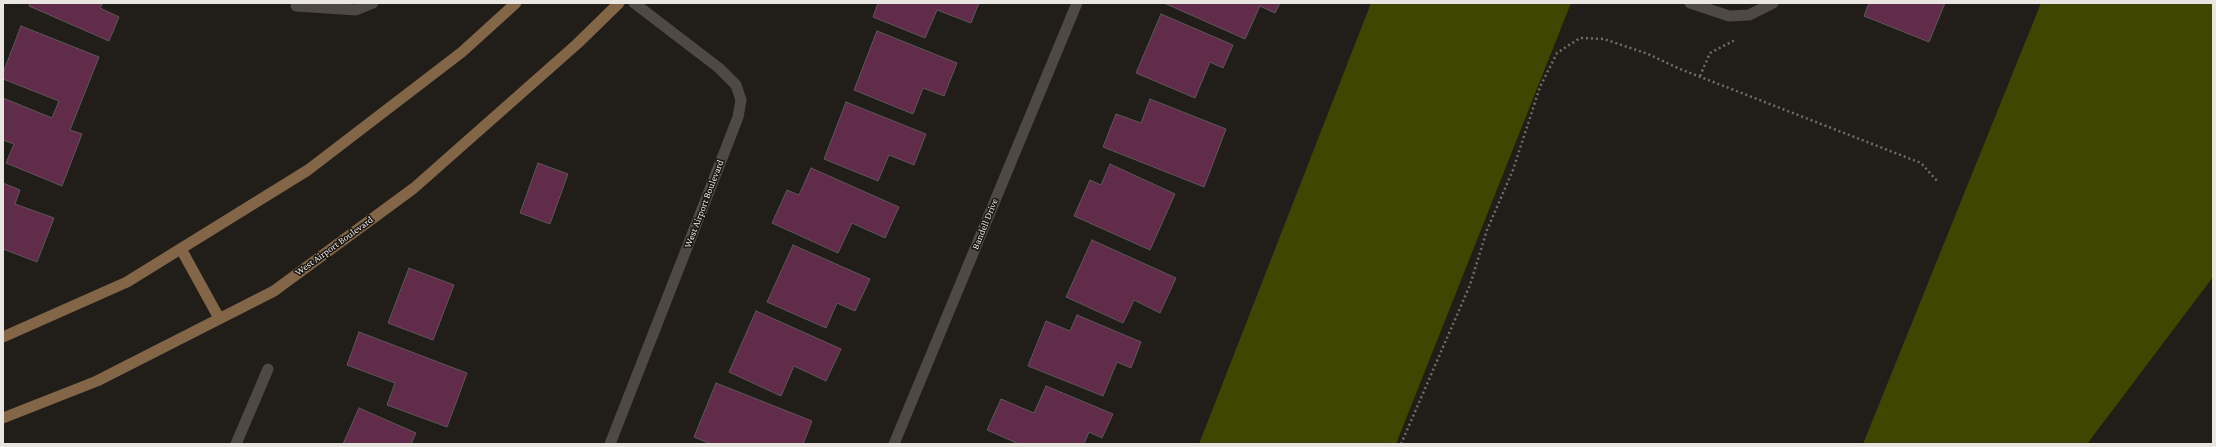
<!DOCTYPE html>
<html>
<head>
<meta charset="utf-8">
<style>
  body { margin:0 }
  #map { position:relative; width:2216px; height:447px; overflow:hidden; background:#211d18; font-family:"Crimson Pro",serif }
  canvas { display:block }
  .frame { position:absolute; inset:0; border:4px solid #e9e6e2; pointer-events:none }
</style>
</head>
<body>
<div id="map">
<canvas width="2216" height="447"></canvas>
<div class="frame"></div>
</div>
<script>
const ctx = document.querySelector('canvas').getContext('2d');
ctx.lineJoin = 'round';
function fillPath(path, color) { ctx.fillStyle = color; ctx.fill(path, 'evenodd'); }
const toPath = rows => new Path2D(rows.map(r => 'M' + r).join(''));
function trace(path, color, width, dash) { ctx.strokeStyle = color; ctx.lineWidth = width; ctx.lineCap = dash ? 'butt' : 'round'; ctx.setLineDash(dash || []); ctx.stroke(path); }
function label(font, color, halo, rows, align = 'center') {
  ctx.font = font + ' "Crimson Pro",serif'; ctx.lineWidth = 3; ctx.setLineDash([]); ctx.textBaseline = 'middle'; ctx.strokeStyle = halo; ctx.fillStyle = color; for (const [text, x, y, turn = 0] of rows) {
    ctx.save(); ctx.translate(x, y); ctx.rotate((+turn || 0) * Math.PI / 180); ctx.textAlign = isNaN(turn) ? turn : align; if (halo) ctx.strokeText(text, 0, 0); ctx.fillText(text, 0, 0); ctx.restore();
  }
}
const forest = toPath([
  [1371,3,1571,3,1396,444,1199,444],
  [2041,3,2213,3,2213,277,2087,444,1863,444]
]);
const building = toPath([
  [30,3,103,3,100,8,119,17,109,41,29,6,30,3],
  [878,3,979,3,971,23,937,10,925,38,873,17,878,3],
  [1164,3,1280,3,1275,13,1260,6,1245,39,1164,3],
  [1869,3,1945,3,1929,42,1864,16,1869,3],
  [1161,14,1233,45,1223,68,1210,62,1195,98,1136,73,1161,14],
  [21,26,99,57,70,130,82,134,62,186,6,163,14,144,3,140,3,98,52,118,59,101,3,79,3,73,21,26],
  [877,31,957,63,944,96,923,88,913,114,854,90,877,31],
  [1150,99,1226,129,1204,187,1103,147,1116,114,1141,123,1150,99],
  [846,102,926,134,914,165,889,155,878,181,824,159,846,102],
  [538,163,568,174,550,224,520,213,538,163],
  [1110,164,1175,194,1150,250,1074,216,1090,180,1101,185,1110,164],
  [811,168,899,207,885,238,852,223,838,253,772,223,787,190,799,195,811,168],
  [3,183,20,190,15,204,54,218,37,262,3,249,3,183],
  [1092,240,1176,278,1160,313,1134,300,1123,323,1066,297,1092,240],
  [793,245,870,279,855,311,837,303,826,328,767,302,793,245],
  [409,268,454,285,433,340,388,323,409,268],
  [756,311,841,349,826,381,794,366,781,396,729,372,756,311],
  [1077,315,1141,342,1131,368,1117,362,1103,396,1028,366,1046,321,1070,331,1077,315],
  [359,332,467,373,447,427,387,405,395,383,347,365,359,332],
  [716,383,812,421,803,444,711,444,694,437,716,383],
  [1046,386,1113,414,1102,438,1089,432,1084,444,1019,444,987,430,1001,399,1034,413,1046,386],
  [359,408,416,433,411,444,343,444,359,408]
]);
const path = toPath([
  [1700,76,1710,53,1735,40],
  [1401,444,1470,285,1487,230,1513,170,1540,87,1557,53,1580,38,1604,39,1648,54,1680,69,1921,163,1938,182]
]);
const minor = toPath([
  [1690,3,1729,16,1749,15,1773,3],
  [296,6,356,10,373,3],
  [236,444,268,369],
  [610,444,728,143,738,117,741,100,736,85,719,68,634,3],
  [894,444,1077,3]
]);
const secondary = toPath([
  [181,249,219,318],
  [3,337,127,282,308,170,462,52,516,3],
  [3,418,97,381,274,291,414,188,577,44,619,3]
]);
const streetNames = [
  ["West Airport Boulevard",704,204,-69],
  ["Bandell Drive",985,224,-68],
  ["West Airport Boulevard",334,246,-36]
];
fillPath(forest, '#3e4700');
fillPath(building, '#612b4a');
trace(building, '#5f575b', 1);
trace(path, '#716d69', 2.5, [2, 3]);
trace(minor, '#4e4942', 11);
trace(secondary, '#836547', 11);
label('10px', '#e9e6e2', '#18140f', streetNames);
</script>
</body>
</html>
